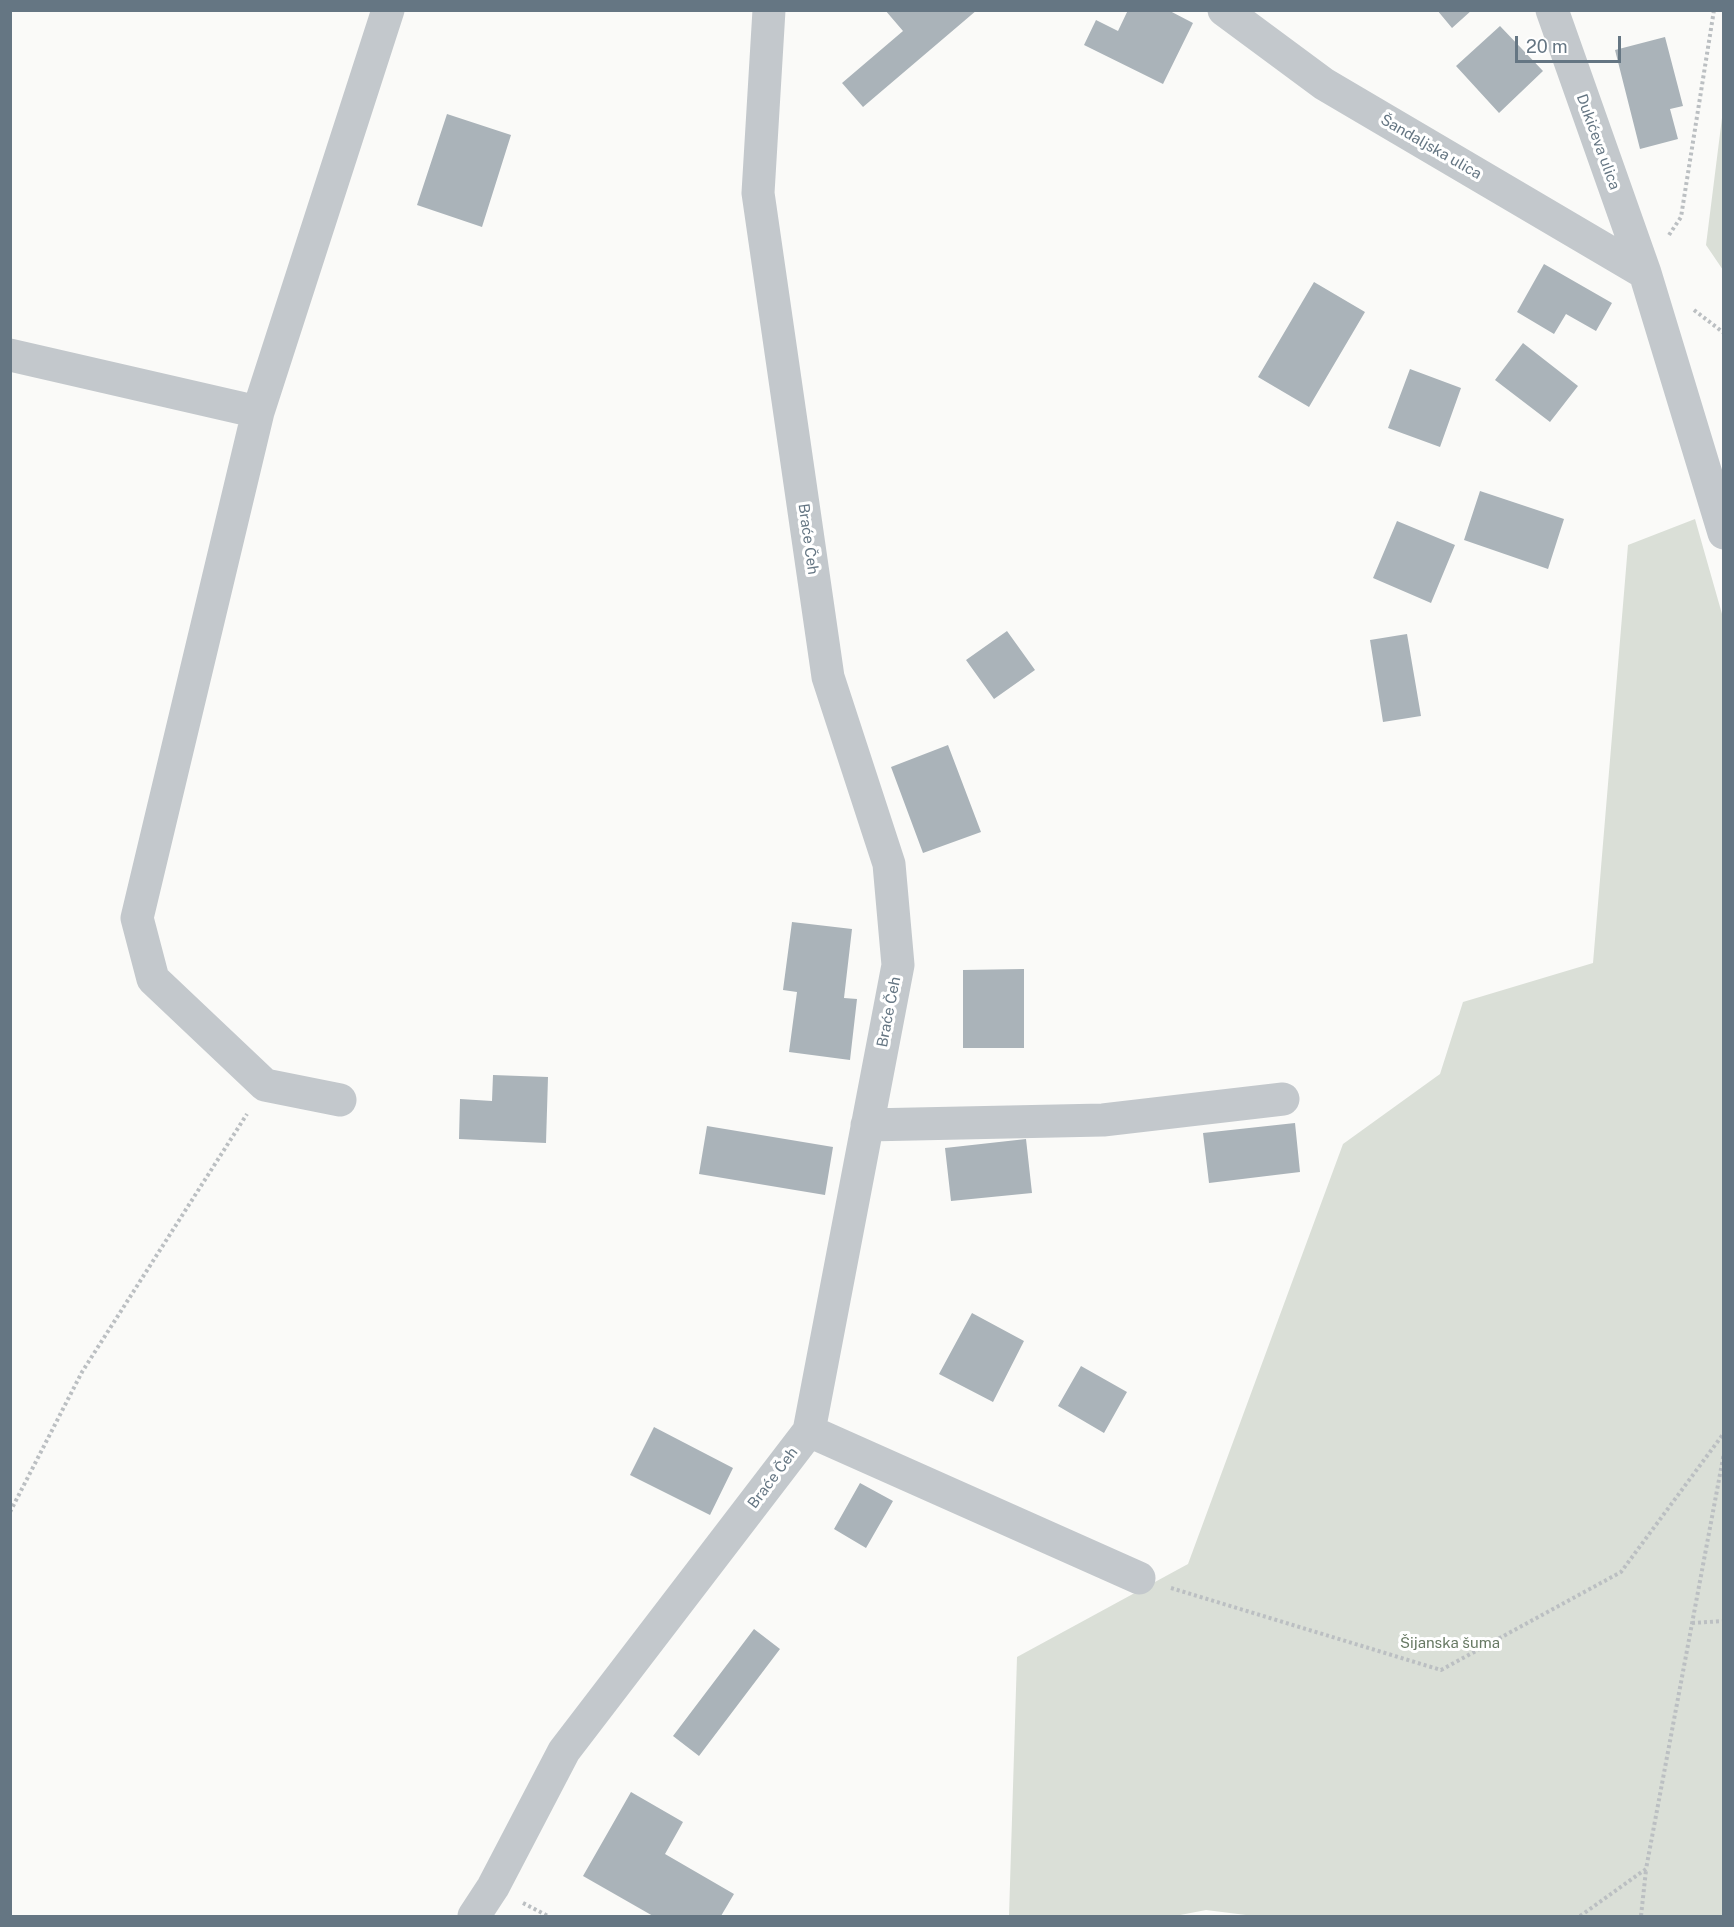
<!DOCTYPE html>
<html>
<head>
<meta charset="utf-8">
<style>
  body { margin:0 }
  #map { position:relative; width:1734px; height:1927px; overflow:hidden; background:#fafaf8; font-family:"Public Sans",sans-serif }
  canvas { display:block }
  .frame { position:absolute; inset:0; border:12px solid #657683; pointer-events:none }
  .scale { position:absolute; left:1515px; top:36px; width:106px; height:27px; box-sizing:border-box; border:3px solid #657683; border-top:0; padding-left:8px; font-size:18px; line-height:21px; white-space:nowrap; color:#657683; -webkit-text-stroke:4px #fff; paint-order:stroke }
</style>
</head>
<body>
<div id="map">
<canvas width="1734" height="1927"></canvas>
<div class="frame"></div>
<div class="scale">20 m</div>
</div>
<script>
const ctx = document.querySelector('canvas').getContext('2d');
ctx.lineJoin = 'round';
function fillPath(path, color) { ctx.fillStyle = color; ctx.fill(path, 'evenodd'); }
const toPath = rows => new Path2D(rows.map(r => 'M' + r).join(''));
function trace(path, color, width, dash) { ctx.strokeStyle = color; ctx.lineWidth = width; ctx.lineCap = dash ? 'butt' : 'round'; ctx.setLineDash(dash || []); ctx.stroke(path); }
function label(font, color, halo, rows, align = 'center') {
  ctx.font = font + ' "Public Sans",sans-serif'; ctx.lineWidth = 6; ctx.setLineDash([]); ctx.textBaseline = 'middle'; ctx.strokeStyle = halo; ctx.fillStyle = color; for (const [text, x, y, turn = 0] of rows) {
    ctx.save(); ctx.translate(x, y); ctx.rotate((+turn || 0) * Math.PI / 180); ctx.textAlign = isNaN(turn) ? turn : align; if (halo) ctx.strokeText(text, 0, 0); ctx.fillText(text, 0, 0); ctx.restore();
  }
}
const green = toPath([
  [1723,110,1723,270,1706,245],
  [1695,519,1724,621,1723,1916,1254,1916,1206,1910,1175,1916,1009,1916,1017,1657,1188,1564,1343,1144,1440,1074,1463,1002,1593,963,1628,545]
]);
const building = toPath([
  [885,10,977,10,863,107,842,83,903,31],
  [1128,10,1168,10,1193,23,1163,84,1084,45,1096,20,1118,31],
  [1437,10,1472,10,1452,28],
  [1500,26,1543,71,1499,113,1456,66],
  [1665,37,1683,106,1670,109,1678,139,1640,149,1615,50],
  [447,114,511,135,482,227,417,205],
  [1544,264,1612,303,1596,331,1566,314,1554,334,1517,312],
  [1314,282,1365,312,1309,407,1258,377],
  [1523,343,1578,386,1550,422,1495,380],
  [1410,369,1461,388,1440,447,1388,428],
  [1480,491,1564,519,1548,569,1464,540],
  [1397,521,1455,545,1431,603,1373,578],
  [1007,631,1035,670,994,699,966,660],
  [1407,634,1421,716,1383,722,1370,640],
  [948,745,981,832,923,853,891,767],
  [792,922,852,929,844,998,857,999,850,1060,789,1052,797,992,783,990],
  [1024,969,1024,1048,963,1048,963,970],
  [493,1075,548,1077,546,1143,459,1139,460,1099,492,1101],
  [1295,1123,1300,1172,1209,1183,1203,1133],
  [707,1126,833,1147,825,1195,699,1174],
  [1026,1139,1032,1193,951,1201,945,1148],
  [972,1313,1024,1341,993,1402,939,1374],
  [1081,1366,1127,1392,1104,1433,1058,1406],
  [654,1427,733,1468,710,1515,630,1475],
  [860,1483,893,1501,866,1548,834,1529],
  [754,1629,780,1649,699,1756,673,1736],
  [631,1792,683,1822,665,1854,734,1894,721,1916,653,1916,583,1876]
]);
const path = toPath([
  [1669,235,1681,217,1714,10],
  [1694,310,1724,333],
  [10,1512,82,1372,247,1114],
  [1171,1588,1441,1670,1621,1572,1724,1433],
  [1692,1623,1724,1621],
  [523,1903,548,1916],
  [1580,1916,1646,1869,1724,1453],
  [1641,1916,1646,1870]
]);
const minor = toPath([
  [1224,10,1324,84,1645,273],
  [1552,10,1645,273,1724,533],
  [10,355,258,412,388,10],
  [258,412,137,918,153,979,265,1085,340,1100],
  [867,1125,1103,1120,1283,1099],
  [809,1431,1139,1578],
  [474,1916,493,1887,564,1751,809,1431,898,965,889,864,828,677,758,193,769,10]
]);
const streetNames = [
  ["Dukićeva ulica",1598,142,70],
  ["Šandaljska ulica",1431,147,30],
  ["Braće Čeh",808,539,82],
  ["Braće Čeh",889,1012,-79],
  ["Braće Čeh",773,1478,-53]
];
const parkNames = [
  ["Šijanska šuma",1450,1643]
];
fillPath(green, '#dadfd7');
fillPath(building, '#aab3b9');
trace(path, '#bbbfc2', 4, [3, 3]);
trace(minor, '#c3c8cc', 33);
label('15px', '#657683', '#fff', streetNames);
label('15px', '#687a64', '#fff', parkNames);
</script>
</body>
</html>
